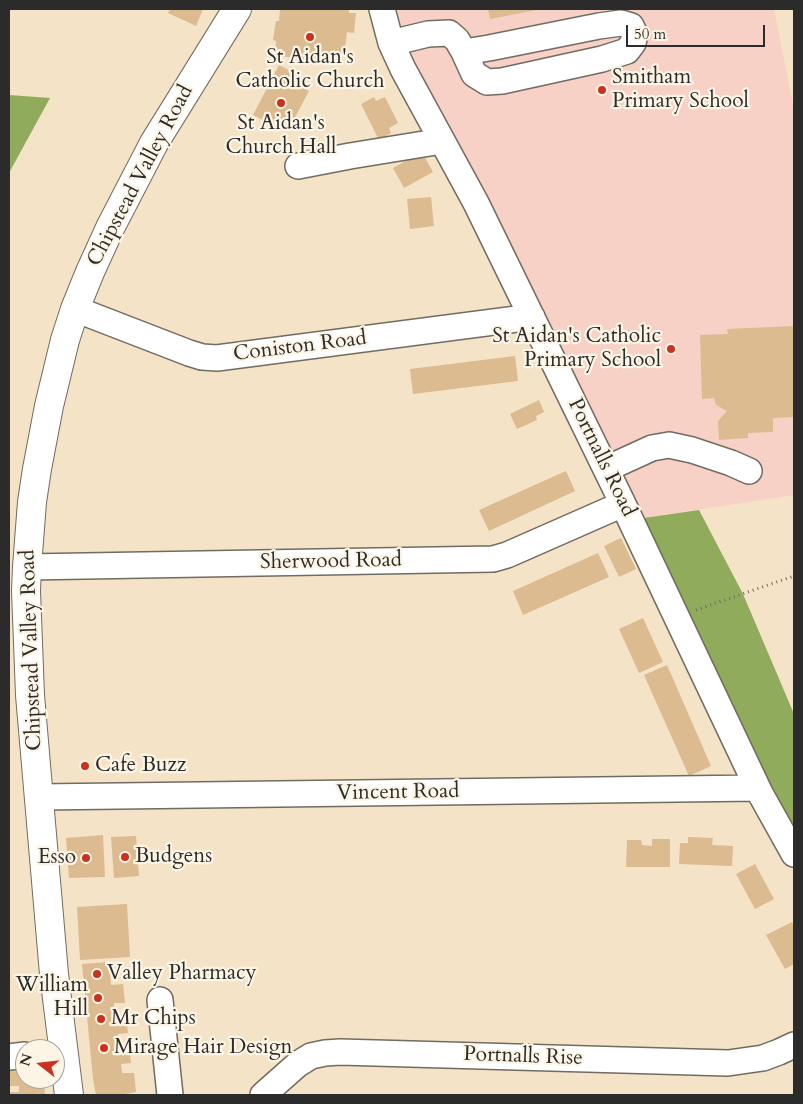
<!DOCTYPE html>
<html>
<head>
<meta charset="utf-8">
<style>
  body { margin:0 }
  #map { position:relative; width:803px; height:1104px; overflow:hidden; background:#f4e3c6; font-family:Cardo,serif }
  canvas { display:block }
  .frame { position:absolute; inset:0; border:10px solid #2b2b2b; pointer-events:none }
  .north { position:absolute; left:15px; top:1039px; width:50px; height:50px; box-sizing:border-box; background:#fcf5e5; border:1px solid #a8a49b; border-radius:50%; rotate:286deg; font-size:14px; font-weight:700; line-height:20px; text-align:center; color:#2b2b2b }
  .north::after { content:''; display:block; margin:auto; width:18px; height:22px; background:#c8321e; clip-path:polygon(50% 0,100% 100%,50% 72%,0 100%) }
  .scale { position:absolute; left:626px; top:25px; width:139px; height:22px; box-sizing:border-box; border:2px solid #2b2b2b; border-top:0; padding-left:6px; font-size:15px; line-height:18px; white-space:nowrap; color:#2b2b2b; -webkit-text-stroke:4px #fcf5e5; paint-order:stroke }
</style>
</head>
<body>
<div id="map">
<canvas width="803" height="1104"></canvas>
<div class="frame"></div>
<div class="north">N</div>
<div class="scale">50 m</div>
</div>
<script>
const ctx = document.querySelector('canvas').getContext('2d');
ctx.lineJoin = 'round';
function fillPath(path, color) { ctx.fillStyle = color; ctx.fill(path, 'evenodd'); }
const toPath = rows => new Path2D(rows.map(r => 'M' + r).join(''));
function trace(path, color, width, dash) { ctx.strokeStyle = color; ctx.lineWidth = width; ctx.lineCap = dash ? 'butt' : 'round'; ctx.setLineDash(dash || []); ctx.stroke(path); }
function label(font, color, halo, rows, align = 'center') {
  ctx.font = font + ' Cardo,serif'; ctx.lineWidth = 4.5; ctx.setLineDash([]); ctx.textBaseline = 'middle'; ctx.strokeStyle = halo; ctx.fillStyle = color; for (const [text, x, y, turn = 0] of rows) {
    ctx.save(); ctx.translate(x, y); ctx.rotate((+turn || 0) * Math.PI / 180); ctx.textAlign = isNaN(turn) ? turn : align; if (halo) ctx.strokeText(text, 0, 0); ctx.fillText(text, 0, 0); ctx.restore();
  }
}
const built = toPath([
  [382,9,774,9,794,110,794,495,630,520]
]);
const forest = toPath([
  [9,95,50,98,9,173],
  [699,510,743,594,794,714,794,854,630,520]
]);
const building = toPath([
  [170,9,203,9,196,26,168,13],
  [280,9,349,9,349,13,356,13,354,33,347,32,345,48,343,48,341,63,315,60,315,65,300,64,300,58,275,56,276,41,273,40,276,21,279,21],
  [488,9,536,9,536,10,490,19],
  [279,65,298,75,294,83,309,91,291,125,277,117,273,125,253,115],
  [374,97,376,101,385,97,398,123,389,128,391,133,379,140,361,104],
  [422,152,433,172,404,188,393,168],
  [431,197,434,226,410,229,407,199],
  [794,326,794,417,773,418,773,432,748,433,748,438,719,440,718,421,727,411,716,405,714,398,702,399,700,335,728,334,727,329],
  [515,356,518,381,413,394,410,369],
  [539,400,544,412,536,416,537,420,517,429,510,414],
  [566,471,575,491,489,531,479,510],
  [621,538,636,569,619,577,604,546],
  [598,553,609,577,523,615,513,591],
  [643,618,663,662,639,673,619,629],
  [667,665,711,766,689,776,644,675],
  [103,835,105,877,69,878,66,838],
  [136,836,139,876,114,878,111,837],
  [688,837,713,838,712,845,733,846,732,866,679,864,680,843,688,843],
  [652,839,670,839,670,867,626,867,627,840,641,840,642,845,652,846],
  [755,864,774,899,755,909,736,874],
  [127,904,130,957,80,960,77,907],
  [792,922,794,926,794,964,785,969,766,935],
  [109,962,111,985,123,984,125,1003,114,1003,114,1014,126,1014,128,1033,118,1034,118,1045,129,1044,131,1063,121,1064,122,1073,134,1073,136,1092,125,1094,125,1095,96,1095,93,1079,82,964],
  [25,1058,25,1079,44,1079,45,1095,9,1095,9,1092,19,1092,19,1086,9,1086,9,1066]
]);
const path = toPath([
  [696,610,794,576]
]);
const minor = toPath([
  [382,9,391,43,403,69,476,203,623,504,760,793,794,854],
  [391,43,428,34,449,33,457,40,464,52,474,74,487,82,502,81,543,72,602,59,627,51,633,43,635,34,631,26,621,23,599,26,489,48,464,52],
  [298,166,350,156,442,141],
  [75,309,189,353,202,357,217,358,532,317],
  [606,469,652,448,669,445,692,450,731,463,749,471],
  [27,567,493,559,507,555,623,504],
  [39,797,757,788],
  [160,1000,170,1095],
  [9,1057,25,1055],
  [263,1095,298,1064,311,1056,325,1053,340,1052,728,1063,763,1058,779,1052,794,1045]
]);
const major = toPath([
  [69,1095,54,974,30,695,26,591,27,567,32,502,37,469,49,406,65,340,75,309,90,272,110,228,154,143,237,9]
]);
const markers = [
  [310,37,5,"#c8321e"],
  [602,90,5,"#c8321e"],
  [281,103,5,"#c8321e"],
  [671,349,5,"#c8321e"],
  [85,766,5,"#c8321e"],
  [125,857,5,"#c8321e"],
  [86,858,5,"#c8321e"],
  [97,974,5,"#c8321e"],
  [98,998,5,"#c8321e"],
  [101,1019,5,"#c8321e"],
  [104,1048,5,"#c8321e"]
];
const poiNames = [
  ["St Aidan's",310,58,"center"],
  ["Catholic Church",310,82,"center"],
  ["Smitham",612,78],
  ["Primary School",612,102],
  ["St Aidan's",281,124,"center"],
  ["Church Hall",281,148,"center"],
  ["St Aidan's Catholic",661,337,"right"],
  ["Primary School",661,361,"right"],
  ["Cafe Buzz",95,766],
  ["Budgens",135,857],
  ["Esso",76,858,"right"],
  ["Valley Pharmacy",107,974],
  ["William",88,986,"right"],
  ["Hill",88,1010,"right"],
  ["Mr Chips",111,1019],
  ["Mirage Hair Design",114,1048]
];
const streetNames = [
  ["Chipstead Valley Road",141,176,-62],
  ["Coniston Road",300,347,-7],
  ["Portnalls Road",601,458,64],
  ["Sherwood Road",331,562,-1],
  ["Chipstead Valley Road",32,650,-92],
  ["Vincent Road",398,793,-1],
  ["Portnalls Rise",523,1057,2]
];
fillPath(built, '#f7d1c6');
fillPath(forest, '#91ab5c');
fillPath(building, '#dbbb8f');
trace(minor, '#716b61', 28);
trace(major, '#716b61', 30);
trace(path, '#716b61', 3, [1, 4]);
trace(minor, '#fff', 25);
trace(major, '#fff', 28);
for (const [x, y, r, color] of markers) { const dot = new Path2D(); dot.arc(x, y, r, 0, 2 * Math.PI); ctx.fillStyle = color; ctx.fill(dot); trace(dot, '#fcf5e5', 2); }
label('21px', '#2b2b2b', '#fcf5e5', poiNames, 'left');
label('21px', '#2b2b2b', '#fcf5e5', streetNames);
</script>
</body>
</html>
